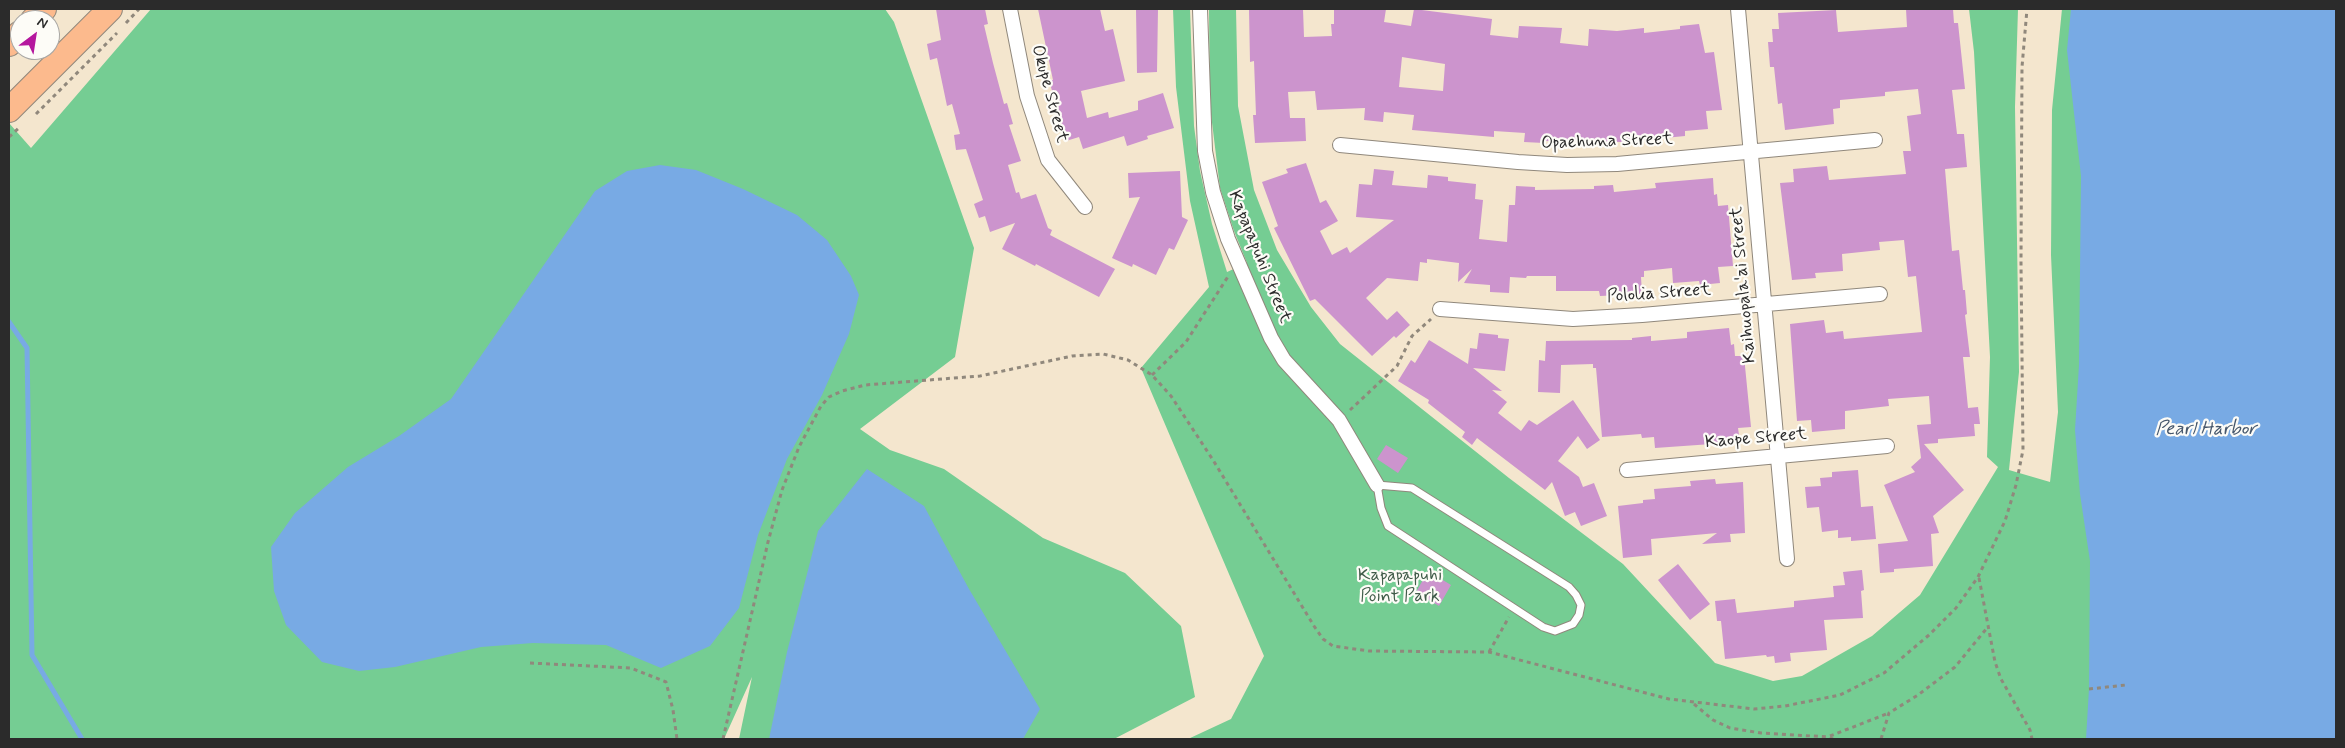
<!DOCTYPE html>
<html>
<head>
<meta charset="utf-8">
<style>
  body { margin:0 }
  #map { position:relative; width:2345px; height:748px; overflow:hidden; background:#f4e6ce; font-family:Mynerve,sans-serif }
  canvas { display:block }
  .frame { position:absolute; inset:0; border:10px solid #2b2b2b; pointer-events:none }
  .north { position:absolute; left:10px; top:10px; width:50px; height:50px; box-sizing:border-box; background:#fdfcf7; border:1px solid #a9a8a5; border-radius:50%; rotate:31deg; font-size:14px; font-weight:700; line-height:20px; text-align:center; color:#2b2b2b }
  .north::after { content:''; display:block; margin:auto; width:18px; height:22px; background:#b5179e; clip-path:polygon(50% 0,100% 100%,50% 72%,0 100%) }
</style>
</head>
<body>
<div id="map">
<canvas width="2345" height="748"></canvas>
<div class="frame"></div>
<div class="north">N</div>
</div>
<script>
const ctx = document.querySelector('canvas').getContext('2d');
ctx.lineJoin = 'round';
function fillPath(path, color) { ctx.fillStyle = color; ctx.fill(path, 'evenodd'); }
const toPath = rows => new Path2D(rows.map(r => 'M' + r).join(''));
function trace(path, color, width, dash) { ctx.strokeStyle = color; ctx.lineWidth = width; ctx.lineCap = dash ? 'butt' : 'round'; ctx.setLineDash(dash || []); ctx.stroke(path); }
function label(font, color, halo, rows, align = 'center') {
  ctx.font = font + ' Mynerve,sans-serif'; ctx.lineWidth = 4.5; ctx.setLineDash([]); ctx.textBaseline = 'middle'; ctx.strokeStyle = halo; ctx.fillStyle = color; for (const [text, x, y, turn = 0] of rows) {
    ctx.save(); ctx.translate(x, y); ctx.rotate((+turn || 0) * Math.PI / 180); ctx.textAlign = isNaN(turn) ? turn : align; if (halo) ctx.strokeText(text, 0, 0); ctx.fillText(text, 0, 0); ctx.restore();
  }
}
const green = toPath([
  [151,9,885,9,894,22,974,248,955,357,860,429,890,450,944,469,1043,538,1125,573,1181,626,1195,697,1114,739,739,739,752,677,724,739,9,739,9,123,31,148],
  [1173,9,1190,9,1194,126,1200,171,1212,224,1227,272,1247,263,1234,231,1220,188,1210,106,1209,9,1236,9,1238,106,1254,190,1277,250,1311,307,1340,344,1509,478,1623,564,1715,663,1773,681,1802,676,1872,636,1920,595,1998,467,1987,457,1990,357,1974,52,1969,9,2018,9,2015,107,2019,372,2009,470,2050,482,2058,412,2051,255,2052,110,2062,9,2103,9,2109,739,1188,739,1231,719,1264,656,1141,368,1209,287,1190,201,1176,87]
]);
const water = toPath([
  [2071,9,2336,9,2336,739,2086,739,2089,689,2090,561,2080,494,2075,430,2079,365,2081,176,2067,50],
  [660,165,696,170,743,189,797,215,827,240,851,276,859,295,849,334,822,395,787,459,758,535,739,608,710,646,661,668,606,645,533,643,481,647,395,667,359,671,322,662,286,625,274,591,271,547,295,513,348,467,399,436,451,399,595,191,627,171],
  [867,469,924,506,969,589,1040,709,1023,739,769,739,787,652,818,531]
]);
const stream = toPath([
  [9,322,27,348,32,655,82,739]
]);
const building = toPath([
  [936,9,985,9,988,24,984,25,993,63,1004,104,1007,103,1013,124,1009,125,1021,161,1008,165,1016,193,1019,192,1021,199,1036,194,1048,228,1052,230,1050,235,1115,269,1099,297,1036,264,1035,266,1002,249,1015,223,990,232,985,216,979,218,974,204,983,200,966,149,956,150,954,135,960,134,952,104,947,106,937,58,930,60,927,44,941,40],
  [1038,9,1100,9,1105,31,1113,29,1125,81,1081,91,1087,118,1108,112,1109,118,1138,110,1138,101,1163,93,1174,128,1147,136,1148,139,1127,146,1124,136,1083,149,1079,137,1066,141,1049,80,1053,80],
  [1136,9,1158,9,1157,72,1137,73],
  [1249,9,1303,9,1304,37,1332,36,1331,24,1334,24,1334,9,1386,9,1384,22,1411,26,1414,9,1492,19,1490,35,1518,38,1519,26,1562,28,1560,43,1588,46,1589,29,1617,31,1644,28,1644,33,1680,29,1680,26,1699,24,1705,53,1714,52,1722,110,1706,111,1708,129,1685,131,1685,136,1624,142,1544,141,1544,143,1524,142,1525,133,1494,131,1494,137,1412,130,1414,115,1384,112,1383,122,1364,120,1365,108,1317,110,1315,91,1288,92,1290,118,1305,118,1306,141,1255,143,1253,115,1256,115,1254,61,1250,62],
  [1402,57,1445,64,1443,91,1399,87],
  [1906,9,1953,9,1954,23,1958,23,1965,89,1952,90,1957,134,1964,134,1967,167,1945,169,1952,251,1959,250,1963,290,1965,290,1967,314,1965,315,1970,357,1963,357,1968,408,1978,407,1980,424,1974,424,1975,436,1938,439,1938,443,1924,444,1964,490,1933,516,1939,533,1931,534,1933,566,1894,569,1894,572,1880,573,1878,544,1908,541,1884,485,1915,472,1911,467,1921,458,1917,425,1931,424,1929,396,1888,399,1889,406,1845,411,1845,429,1812,432,1811,420,1797,421,1790,324,1824,320,1826,333,1843,331,1844,339,1922,332,1916,276,1908,277,1904,240,1879,242,1880,250,1842,254,1843,271,1815,273,1816,278,1792,280,1780,183,1794,182,1793,169,1827,166,1829,180,1906,174,1903,151,1911,151,1907,116,1921,114,1918,89,1885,92,1885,96,1840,100,1840,108,1833,109,1834,124,1785,130,1782,103,1778,104,1774,67,1770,67,1768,42,1773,42,1772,29,1779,29,1778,13,1836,10,1838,32,1907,27],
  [1306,163,1320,203,1326,200,1338,221,1320,231,1332,255,1347,247,1350,253,1394,220,1356,217,1359,184,1372,185,1374,169,1394,171,1392,185,1427,188,1428,175,1448,177,1448,181,1476,184,1475,199,1483,200,1479,239,1507,242,1509,205,1515,205,1516,186,1535,187,1535,190,1594,189,1594,186,1613,185,1614,192,1656,188,1655,183,1713,178,1714,195,1717,194,1718,206,1728,205,1733,266,1718,267,1720,283,1700,285,1699,281,1673,283,1672,268,1644,271,1644,277,1641,277,1642,294,1600,296,1599,291,1556,291,1556,276,1527,276,1526,278,1510,277,1509,293,1490,292,1490,285,1464,283,1472,269,1458,282,1459,263,1427,259,1427,263,1420,262,1418,281,1387,278,1366,298,1387,320,1397,311,1410,325,1396,338,1394,336,1372,356,1315,299,1310,301,1274,228,1278,226,1262,182,1288,173,1286,169],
  [1180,171,1182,217,1188,220,1174,250,1169,248,1156,275,1133,264,1132,267,1112,258,1140,197,1129,198,1128,173],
  [1729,328,1731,345,1734,344,1735,356,1744,356,1751,427,1738,428,1740,442,1655,448,1654,437,1642,438,1641,434,1602,437,1596,368,1593,368,1593,364,1561,365,1560,393,1538,392,1539,360,1545,361,1546,341,1632,340,1632,338,1651,336,1651,341,1687,338,1687,332],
  [1479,333,1498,335,1498,338,1509,339,1505,371,1473,368,1502,391,1492,390,1507,402,1498,413,1521,431,1529,420,1537,425,1573,400,1600,440,1587,449,1578,436,1558,461,1579,477,1583,487,1594,483,1607,516,1581,526,1575,512,1565,516,1552,482,1545,490,1477,438,1472,445,1462,437,1465,432,1428,403,1429,400,1398,381,1411,360,1415,363,1429,340,1468,364,1470,348,1477,349],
  [1386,445,1408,458,1398,473,1377,459],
  [1858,470,1861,507,1873,506,1876,539,1851,541,1851,537,1838,538,1838,530,1822,532,1819,507,1807,508,1805,487,1821,486,1820,478,1832,477,1832,472],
  [1715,479,1716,484,1743,482,1745,533,1730,534,1731,542,1702,544,1717,533,1651,539,1652,555,1623,558,1618,506,1643,503,1643,500,1655,499,1654,489,1691,486,1690,481],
  [1678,564,1710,604,1690,620,1658,580],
  [1862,570,1864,590,1861,591,1863,618,1824,620,1827,650,1790,653,1791,661,1775,663,1774,656,1767,657,1766,655,1725,659,1721,621,1717,621,1715,601,1735,599,1737,613,1794,607,1794,601,1834,597,1833,586,1845,585,1843,572],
  [1428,571,1451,585,1439,606,1416,592]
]);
const path = toPath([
  [126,23,139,9],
  [36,114,117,33],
  [9,137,20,127],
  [1152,375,1186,342,1229,275],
  [1350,410,1397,366,1412,336,1431,319],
  [1979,578,1995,662,2001,679,2030,730,2032,739],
  [1489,652,1509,617],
  [530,663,631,668,666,682,673,710,677,739],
  [2089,689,2126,685],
  [1694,704,1713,720,1730,728,1761,733,1829,737,1833,739],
  [1830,736,1889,713],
  [723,739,768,542,782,490,799,447,821,406,829,397,842,391,865,385,980,376,1072,356,1103,354,1128,360,1152,375,1171,396,1213,460,1314,626,1323,639,1333,646,1369,651,1489,652,1669,699,1754,709,1785,706,1840,695,1884,673,1929,635,1956,608,1978,577,2005,521,2016,485,2023,450,2021,262,2022,67,2027,9],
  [1881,739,1889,713,1918,695,1955,667,1987,628]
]);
const service = toPath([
  [1377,485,1412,488,1569,587,1576,595,1581,605,1579,615,1573,624,1555,631,1543,627,1388,526,1381,508,1377,485]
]);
const minor = toPath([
  [1010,9,1027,96,1048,160,1085,207],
  [1200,9,1205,151,1213,192,1228,239,1271,338,1284,360,1339,420,1377,485],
  [1738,9,1787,559],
  [1340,145,1518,162,1567,165,1617,164,1875,140],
  [1440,309,1573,319,1642,315,1880,294],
  [1627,470,1887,446]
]);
const trunk = toPath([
  [33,20,44,9],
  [9,44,20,33],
  [9,110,110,9]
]);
const streetNames = [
  ["Okupe Street",1049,94,75],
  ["Opaehuna Street",1607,142,-2],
  ["Kapapapuhi Street",1259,257,68],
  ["Kaihuopala'ai Street",1744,285,-95],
  ["Pololia Street",1659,294,-4],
  ["Kaope Street",1756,439,-5]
];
const parkNames = [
  ["Kapapapuhi",1400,576],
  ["Point Park",1400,597]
];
const waterNames = [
  ["Pearl Harbor",2206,430]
];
fillPath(green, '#75cd93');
fillPath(water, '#78aae4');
trace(stream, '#78aae4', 5);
fillPath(building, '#cc94cd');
trace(service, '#90887c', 9);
trace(minor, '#90887c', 16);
trace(trunk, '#90887c', 26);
trace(path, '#90887c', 3, [4, 4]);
trace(service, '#fff', 7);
trace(minor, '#fff', 14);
trace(trunk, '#fcba8d', 24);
label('18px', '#2b2b2b', '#fdfcf7', streetNames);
label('18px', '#415c4a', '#fdfcf7', parkNames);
label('italic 19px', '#46576c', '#fdfcf7', waterNames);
</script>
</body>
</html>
